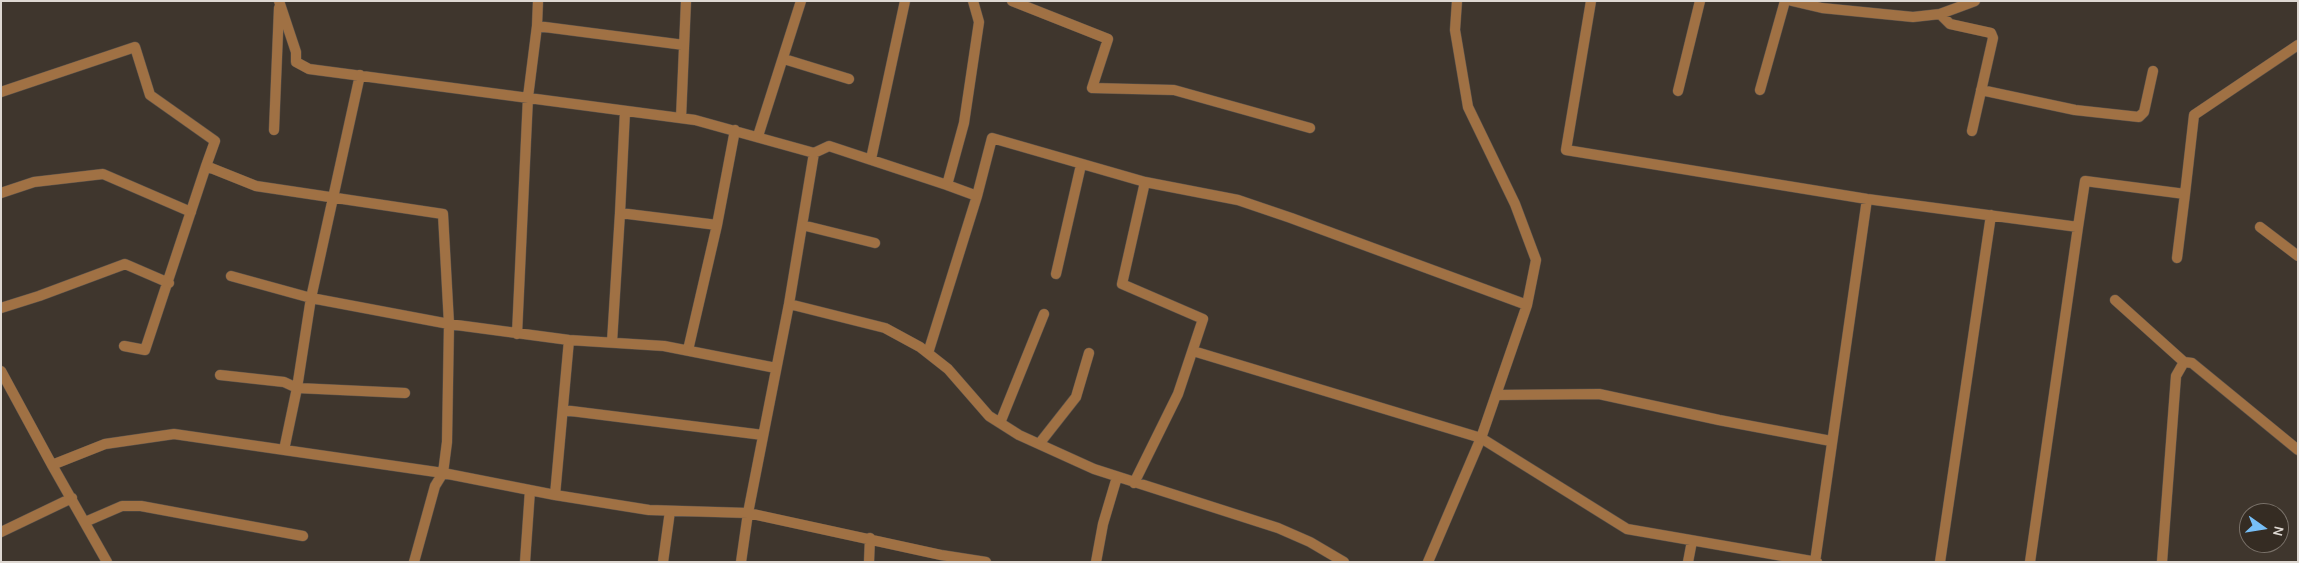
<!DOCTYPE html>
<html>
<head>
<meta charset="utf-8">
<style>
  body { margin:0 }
  #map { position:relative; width:2299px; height:563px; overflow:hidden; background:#3f362d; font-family:Karla,sans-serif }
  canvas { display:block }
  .frame { position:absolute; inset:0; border:2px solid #ded8d2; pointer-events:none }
  .north { position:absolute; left:2239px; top:503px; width:50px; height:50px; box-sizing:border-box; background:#352c23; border:1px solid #797169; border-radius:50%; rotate:103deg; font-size:14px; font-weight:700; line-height:20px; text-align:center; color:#ded8d2 }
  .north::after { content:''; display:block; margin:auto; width:18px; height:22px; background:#77bff7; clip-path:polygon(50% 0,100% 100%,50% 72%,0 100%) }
</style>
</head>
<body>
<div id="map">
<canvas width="2299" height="563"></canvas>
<div class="frame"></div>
<div class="north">N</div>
</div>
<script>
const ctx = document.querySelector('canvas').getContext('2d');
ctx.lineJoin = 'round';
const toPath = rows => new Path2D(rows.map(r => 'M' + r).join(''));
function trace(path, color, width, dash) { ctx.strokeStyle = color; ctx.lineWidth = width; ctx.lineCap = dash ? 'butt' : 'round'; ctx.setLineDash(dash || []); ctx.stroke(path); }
const street = toPath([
  [279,1,296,52,296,62,309,69,695,120,814,153,829,146,947,185],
  [1012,1,1108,39,1092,88,1174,90,1310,128],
  [1591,1,1566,150,1867,199,2078,227,2030,562],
  [1792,1,1822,8,1913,17,1940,14,1975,1],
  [1940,14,1950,24,1991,33,1993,38,1972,131],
  [537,26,684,45],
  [784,59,849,79],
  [1760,90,1785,1],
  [1981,90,2075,110,2139,117,2144,112,2153,71],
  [1678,91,1700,1],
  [1,92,135,47,150,95,215,141,206,166],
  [681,118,686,1],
  [274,130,279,8],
  [758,136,801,1],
  [871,159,905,1],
  [1,193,34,182,103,174,191,212],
  [2185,194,2194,115,2298,45],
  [977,196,992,138,1145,182],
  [620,213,625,111],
  [802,225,875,243],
  [2078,227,2085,181,2185,194,2177,258],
  [2260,227,2298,256],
  [1056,274,1081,165],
  [231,276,311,298,360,75],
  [2115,300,2184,362,2192,363,2298,450],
  [789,304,885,328,920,347,948,369,989,416,1019,435,1094,469,1278,528,1310,542,1344,562],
  [1,308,39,296,125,264,169,283],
  [517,334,528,97,537,26,538,1],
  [569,340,555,495,649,510,748,513,941,555,986,562],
  [612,342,620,213,717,225],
  [124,346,145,350,206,166,256,186,443,214,449,324,311,298,297,388,284,450],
  [688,350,717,225,735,130],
  [1193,351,1481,438,1627,529,1817,562],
  [928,353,977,196,947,185,964,123,979,22,973,1],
  [1,371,52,465],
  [220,375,284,382,297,388,405,393],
  [1496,395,1599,394,1719,420,1831,441],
  [563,410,763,435],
  [1000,423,1044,314],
  [1039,444,1076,397,1089,353],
  [1134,483,1178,394,1203,319,1122,284,1145,182,1238,200,1291,218,1527,305],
  [555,495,443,473,447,442,449,324,569,340,664,346,776,368],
  [85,522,122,506,141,506,303,536],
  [1,532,72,498],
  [107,562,52,465,105,444,174,434,443,473,435,486,414,562],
  [525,562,530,490],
  [663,562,670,511],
  [741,562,748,513,789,304,814,153],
  [869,562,870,538],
  [1096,562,1103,524,1117,477],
  [1428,562,1481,438,1527,305,1536,260,1515,204,1468,107,1455,30,1457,1],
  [1688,562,1692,541],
  [1815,562,1867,199],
  [1940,562,1991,215],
  [2162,562,2176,376,2184,362]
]);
trace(street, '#5c534b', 11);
trace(street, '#a07144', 10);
</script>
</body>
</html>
